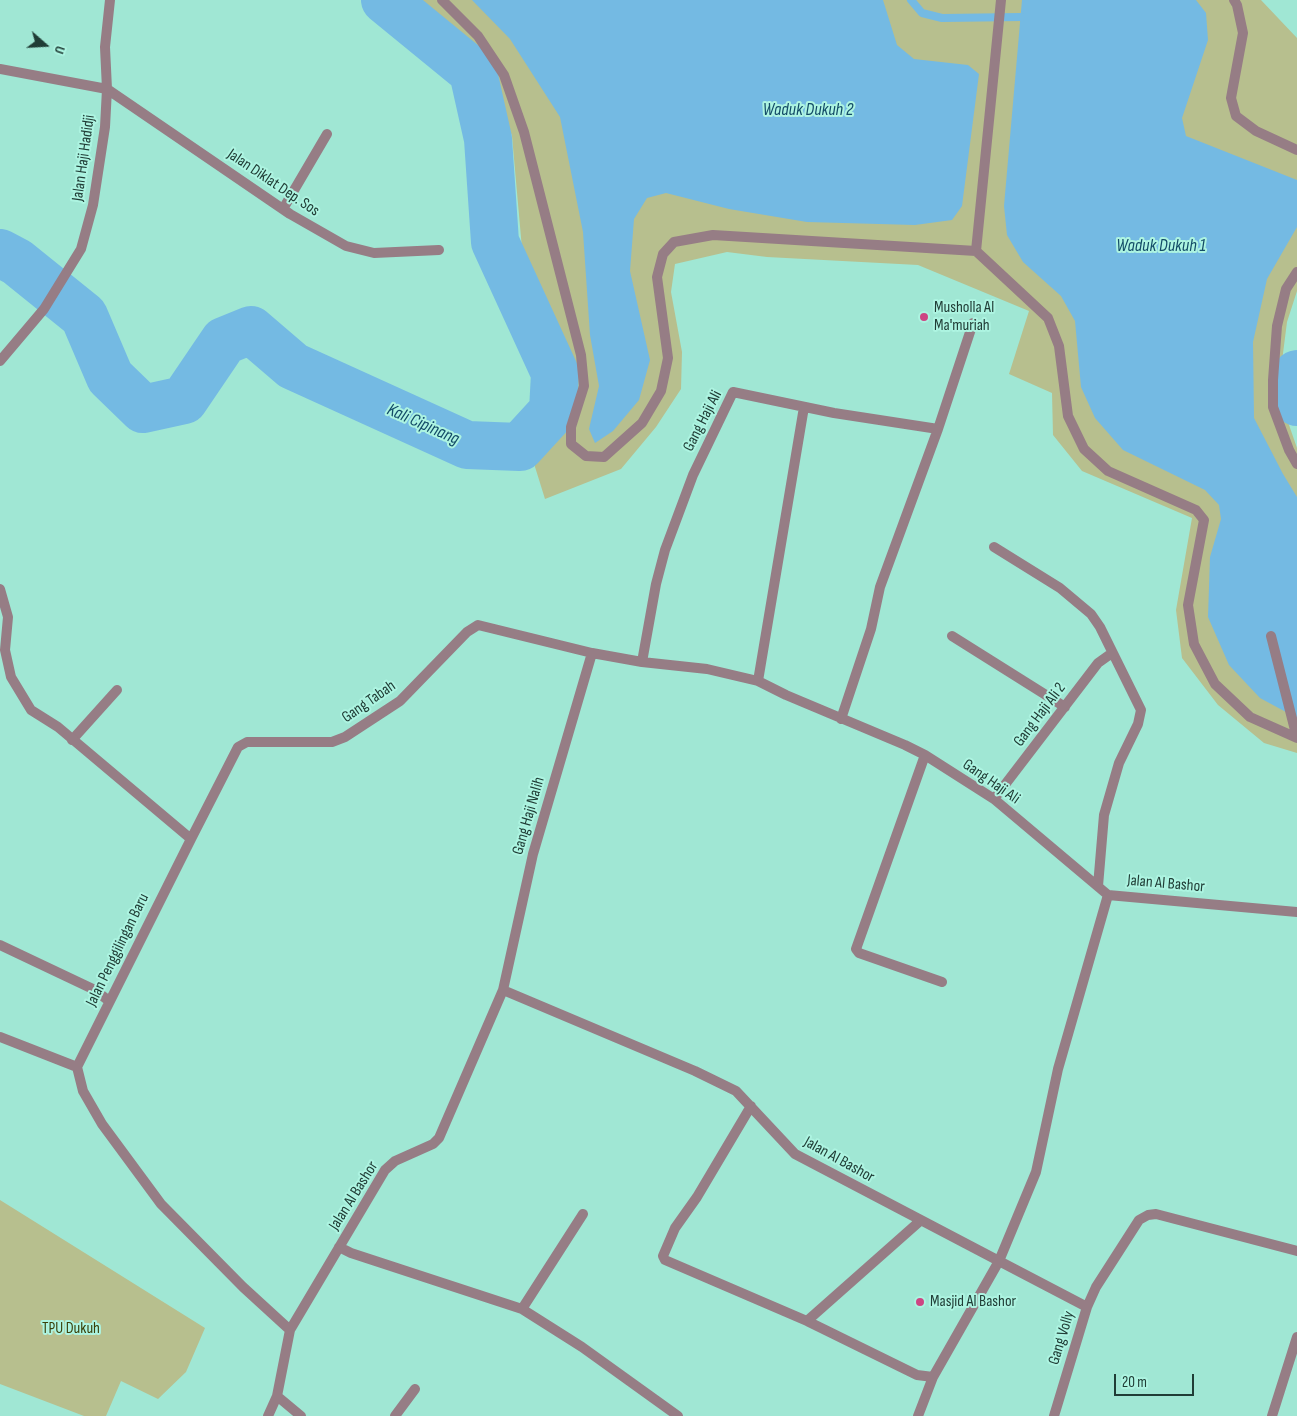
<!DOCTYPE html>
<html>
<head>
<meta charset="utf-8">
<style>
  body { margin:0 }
  #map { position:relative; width:1297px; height:1416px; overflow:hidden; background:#a0e7d4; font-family:"Sofia Sans Condensed",sans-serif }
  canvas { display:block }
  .north { position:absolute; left:20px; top:20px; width:50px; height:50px; -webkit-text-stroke:4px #adf4e1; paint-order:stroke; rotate:109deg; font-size:14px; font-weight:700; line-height:20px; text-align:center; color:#203d36 }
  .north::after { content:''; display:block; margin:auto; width:18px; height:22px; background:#203d36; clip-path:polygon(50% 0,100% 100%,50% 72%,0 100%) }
  .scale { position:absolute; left:1114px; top:1374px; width:80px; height:22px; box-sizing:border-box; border:2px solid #203d36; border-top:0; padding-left:6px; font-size:15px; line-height:18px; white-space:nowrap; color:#203d36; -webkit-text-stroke:4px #adf4e1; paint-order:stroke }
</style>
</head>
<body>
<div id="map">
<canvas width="1297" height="1416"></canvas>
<div class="north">U</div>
<div class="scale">20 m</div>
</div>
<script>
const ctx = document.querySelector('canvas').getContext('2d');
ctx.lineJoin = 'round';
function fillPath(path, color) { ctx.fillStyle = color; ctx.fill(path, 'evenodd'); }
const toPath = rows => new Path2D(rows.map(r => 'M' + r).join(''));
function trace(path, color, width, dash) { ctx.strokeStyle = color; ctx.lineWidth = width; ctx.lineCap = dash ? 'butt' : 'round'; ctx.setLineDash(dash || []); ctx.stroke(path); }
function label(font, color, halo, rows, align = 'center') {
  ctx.font = font + ' "Sofia Sans Condensed",sans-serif'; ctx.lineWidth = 4; ctx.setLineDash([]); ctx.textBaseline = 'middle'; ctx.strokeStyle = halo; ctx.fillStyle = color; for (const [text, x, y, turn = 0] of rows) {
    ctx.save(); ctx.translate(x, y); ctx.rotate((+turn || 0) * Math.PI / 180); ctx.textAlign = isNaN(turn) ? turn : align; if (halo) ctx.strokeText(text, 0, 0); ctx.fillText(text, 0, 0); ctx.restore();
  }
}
const green = toPath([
  [415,0,1261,0,1297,38,1297,291,1287,322,1280,377,1280,399,1297,448,1297,753,1264,743,1218,705,1182,658,1176,610,1192,518,1082,471,1053,435,1052,393,1009,374,1029,311,918,265,767,257,727,252,675,264,671,292,682,352,681,389,656,427,621,469,545,499,531,454,560,434,573,409,577,388,572,372,544,315,523,260,512,136,493,81,469,45],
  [0,1200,205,1328,186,1372,158,1399,121,1381,106,1416,84,1416,0,1384]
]);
const water = toPath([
  [472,0,883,0,897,45,914,59,968,65,979,74,962,206,952,220,915,225,807,222,729,209,666,193,647,198,634,219,630,271,650,360,639,400,613,431,595,443,589,429,599,386,590,335,583,232,560,117,510,39],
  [1022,0,1196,0,1206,13,1208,40,1182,118,1186,136,1297,180,1297,227,1267,279,1253,342,1254,418,1283,474,1297,497,1297,718,1260,698,1229,665,1208,617,1210,557,1221,519,1219,505,1205,490,1123,450,1095,418,1081,387,1075,321,1061,296,1023,262,1007,235,1004,206]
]);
const stream = toPath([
  [911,0,922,13,942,18,1021,17]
]);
const river = toPath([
  [0,253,17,262,84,316,110,377,143,409,184,400,224,341,251,330,293,366,467,445,520,447,553,411,555,373,495,242,488,139,473,72,385,0],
  [1297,374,1292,391,1297,402]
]);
const service = toPath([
  [442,0,478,36,504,75,524,132,581,355,584,386,571,427,571,444,586,456,604,457,642,423,661,391,668,358,657,277,663,254,674,242,713,235,976,251,1048,318,1059,346,1068,416,1084,449,1108,471,1196,510,1204,520,1188,605,1194,644,1215,684,1250,717,1297,738],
  [1234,0,1237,5,1243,33,1231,98,1236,116,1256,131,1297,150],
  [976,251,1001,0],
  [1297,272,1286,289,1277,326,1273,380,1273,407,1289,450,1297,464],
  [1271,636,1297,738],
  [72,740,117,690]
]);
const minor = toPath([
  [0,69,107,89,290,214,346,246,374,253,439,250],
  [283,209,327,134],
  [0,361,44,309,81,249,93,205,105,127,107,89,105,47,110,0],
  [994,547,1060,588,1091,614,1100,627,1141,710,1138,724,1119,763,1104,815,1098,886],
  [0,589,8,617,5,650,11,677,31,710,58,727,191,839,77,1067,83,1091,102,1124,161,1204,243,1287,290,1330],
  [952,636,1065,707],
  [642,662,656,584,665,550,693,475,733,392,834,413,938,429],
  [758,681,804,407],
  [841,719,871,629,880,587,938,429,973,323],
  [925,755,856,949,859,953,942,982],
  [994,799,1098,663,1112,653],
  [191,839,238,747,247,742,332,742,345,737,400,701,467,632,478,625,592,653,642,662,707,669,758,681,786,695,905,745,925,755,994,799,1108,895],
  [1108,895,1297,912],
  [0,945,95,990,109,1001],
  [503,990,695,1071,736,1091,795,1154,999,1261,1036,1172,1058,1069,1108,895],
  [0,1037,77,1067],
  [751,1106,697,1197,675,1228,663,1256,665,1260,807,1321,917,1375,933,1377],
  [339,1247,351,1253,522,1309,582,1347,678,1416],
  [522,1309,583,1214],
  [807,1321,920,1221],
  [268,1416,277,1396],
  [301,1416,277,1396,290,1330,385,1170,395,1161,433,1144,439,1138,503,990,533,854,592,653],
  [395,1416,415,1389],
  [918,1416,933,1377,999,1261,1087,1307],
  [1054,1416,1087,1307,1096,1287,1139,1220,1148,1215,1156,1214,1297,1251],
  [1272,1416,1297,1337]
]);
const markers = [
  [924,317,5,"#cd4583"],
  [920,1302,5,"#cd4583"]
];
const streetNames = [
  ["Jalan Haji Hadidji",84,158,-82],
  ["Jalan Diklat Dep. Sos",273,183,34],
  ["Gang Haji Ali",703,421,-63],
  ["Gang Tabah",369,702,-35],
  ["Gang Haji Ali 2",1040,715,-53],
  ["Gang Haji Ali",991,782,35],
  ["Gang Haji Nalih",529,816,-74],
  ["Jalan Al Bashor",1166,884,5],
  ["Jalan Penggilingan Baru",118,950,-64],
  ["Jalan Al Bashor",839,1160,29],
  ["Jalan Al Bashor",354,1196,-58],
  ["Gang Volly",1062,1338,-73]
];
const poiNames = [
  ["Musholla Al",934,308],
  ["Ma'muriah",934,326],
  ["Masjid Al Bashor",930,1302]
];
const parkNames = [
  ["TPU Dukuh",71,1329]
];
const waterNames = [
  ["Waduk Dukuh 2",808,110],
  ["Waduk Dukuh 1",1161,246],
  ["Kali Cipinang",423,425,24]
];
fillPath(green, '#b7bf8e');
fillPath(water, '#74bae3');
trace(stream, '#74bae3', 8);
trace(river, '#74bae3', 48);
trace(service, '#967d85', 10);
trace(minor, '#967d85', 10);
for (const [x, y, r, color] of markers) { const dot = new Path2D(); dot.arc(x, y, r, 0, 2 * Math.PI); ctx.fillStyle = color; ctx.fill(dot); trace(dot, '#adf4e1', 2); }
label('16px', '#203d36', '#adf4e1', streetNames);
label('16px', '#203d36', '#adf4e1', poiNames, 'left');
label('16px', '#3a400a', '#adf4e1', parkNames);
label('italic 18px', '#134b67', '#adf4e1', waterNames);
</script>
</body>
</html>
